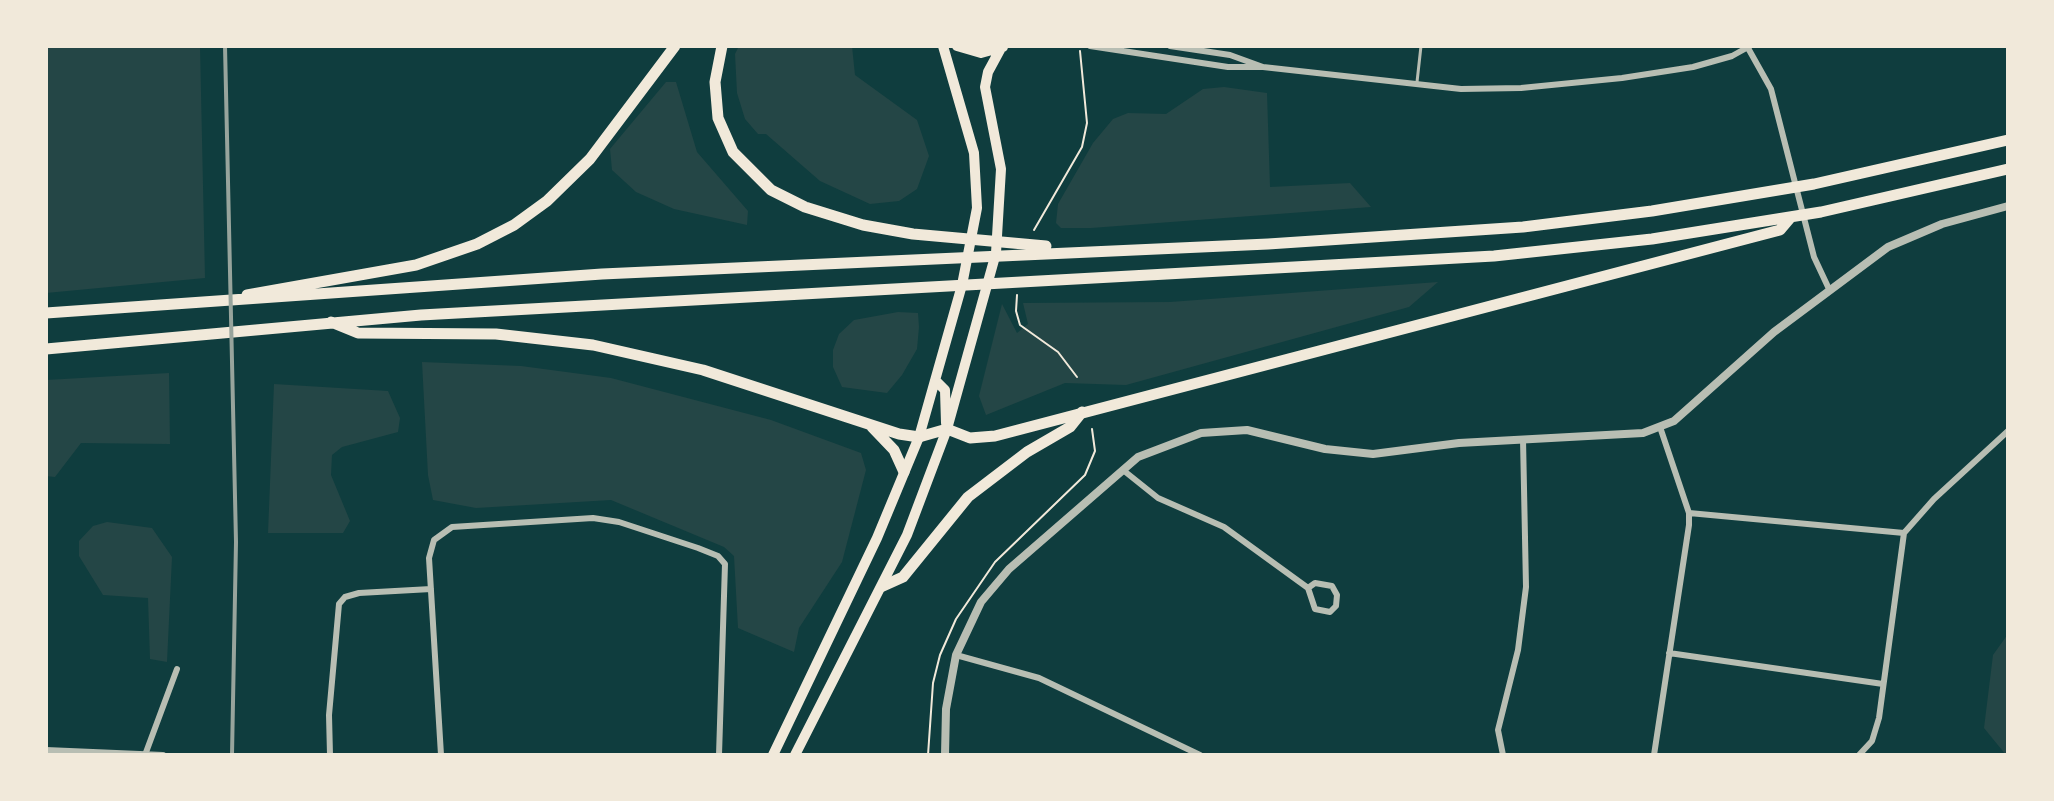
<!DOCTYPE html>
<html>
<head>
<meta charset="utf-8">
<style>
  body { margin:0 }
  #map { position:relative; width:2054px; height:801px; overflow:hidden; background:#0f3d3e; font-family:"DM Sans",sans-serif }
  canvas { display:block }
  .frame { position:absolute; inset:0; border:48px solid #f1e9da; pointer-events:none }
</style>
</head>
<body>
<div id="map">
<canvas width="2054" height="801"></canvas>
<div class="frame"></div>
</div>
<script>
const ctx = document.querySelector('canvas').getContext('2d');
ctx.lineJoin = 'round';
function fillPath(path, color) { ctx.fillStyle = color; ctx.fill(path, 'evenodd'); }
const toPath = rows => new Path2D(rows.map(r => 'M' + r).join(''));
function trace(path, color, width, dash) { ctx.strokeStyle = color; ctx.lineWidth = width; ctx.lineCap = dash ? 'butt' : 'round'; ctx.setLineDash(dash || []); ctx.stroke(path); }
const green = toPath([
  [46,46,200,46,205,278,46,293],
  [739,46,852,46,855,75,917,120,929,156,917,189,899,201,870,204,820,181,766,134,758,134,745,119,737,93,735,54],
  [666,82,676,82,697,152,748,211,747,225,674,209,636,192,612,170,610,149],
  [1224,87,1267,93,1270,187,1350,183,1371,207,1091,228,1061,228,1056,223,1058,204,1093,143,1113,119,1128,113,1166,114,1203,89],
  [1438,282,1409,307,1126,385,1065,383,986,415,979,396,1002,304,1017,333,1028,324,1023,303,1170,302],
  [898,312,918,313,919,327,917,349,902,375,887,393,842,387,833,367,833,350,839,334,854,320],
  [422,362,521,366,611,378,771,420,861,453,866,470,842,562,799,628,794,652,738,628,734,556,724,547,611,500,476,508,433,500,428,475],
  [169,373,170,444,81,443,55,477,46,476,46,380],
  [274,384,388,391,400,418,398,432,342,447,332,455,331,475,350,521,343,533,268,533],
  [107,522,152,528,172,557,167,662,150,659,148,598,103,595,79,556,79,541,93,526],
  [2008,634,2008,755,2006,755,1984,728,1993,655]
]);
const path = toPath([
  [1034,230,1082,147,1087,123,1080,51],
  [1017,295,1016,311,1020,325,1058,352,1077,377],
  [928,755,933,683,940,655,956,619,995,562,1085,475,1095,451,1092,429]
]);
const service = toPath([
  [1417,82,1421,46]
]);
const minor = toPath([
  [1090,46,1228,67,1263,67,1461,89,1521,88,1622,78,1693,67,1732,56,1750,46],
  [1170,46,1230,55,1263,67],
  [1748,48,1771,89,1814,257,1829,289],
  [1123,470,1158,498,1224,527,1308,588,1315,583,1332,586,1337,595,1336,606,1330,612,1315,609,1308,588],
  [1689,513,1904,533,1879,718,1872,741,1859,755],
  [1904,533,1934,499,2008,431],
  [1669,653,1883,684],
  [956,655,1039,678,1200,755],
  [46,750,163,755],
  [145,755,177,669],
  [330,755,329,715,339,604,345,597,359,593,431,589],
  [441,755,429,558,434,540,452,527,593,518,619,522,698,548,718,556,725,564,719,755],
  [1503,755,1498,730,1518,650,1526,587,1523,439],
  [1654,755,1689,525,1689,513,1660,427]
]);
const tertiary = toPath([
  [945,755,946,709,956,655,981,602,1009,569,1138,457,1201,433,1247,430,1325,449,1373,454,1459,443,1643,433,1674,421,1774,332,1888,247,1942,224,2008,206]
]);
const primary = toPath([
  [773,755,877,538,919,437],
  [795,755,907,535,947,429]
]);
const trunk = toPath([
  [957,46,981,53,1003,47],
  [936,381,945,390,946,423],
  [947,429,996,253,1001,169,985,87,988,72,1001,48],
  [919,437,962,285,977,208,974,153,943,46]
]);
const motorway = toPath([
  [722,46,715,82,718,118,733,152,771,190,805,207,863,225,913,234,1046,246],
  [247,295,416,265,477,244,514,225,547,201,590,159,675,46],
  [46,313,602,274,1268,244,1523,227,1652,211,1814,184,2008,140],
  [331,322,358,333,496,334,593,345,703,370,899,434,919,437,947,429,970,438,995,436,1780,230,1791,217],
  [46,349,421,315,1494,256,1652,239,1821,212,2008,169],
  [872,427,894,450,904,472],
  [883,586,903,577,968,497,1027,452,1070,427,1082,412]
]);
const rail = toPath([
  [225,46,236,542,232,755]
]);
fillPath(green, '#244646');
trace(path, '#f1e9da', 2);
trace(service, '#b8beb3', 3);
trace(minor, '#b8beb3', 6);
trace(tertiary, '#b8beb3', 8);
trace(primary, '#f1e9da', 10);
trace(trunk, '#f1e9da', 10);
trace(motorway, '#f1e9da', 11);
trace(rail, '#97a49c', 4);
</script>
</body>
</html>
